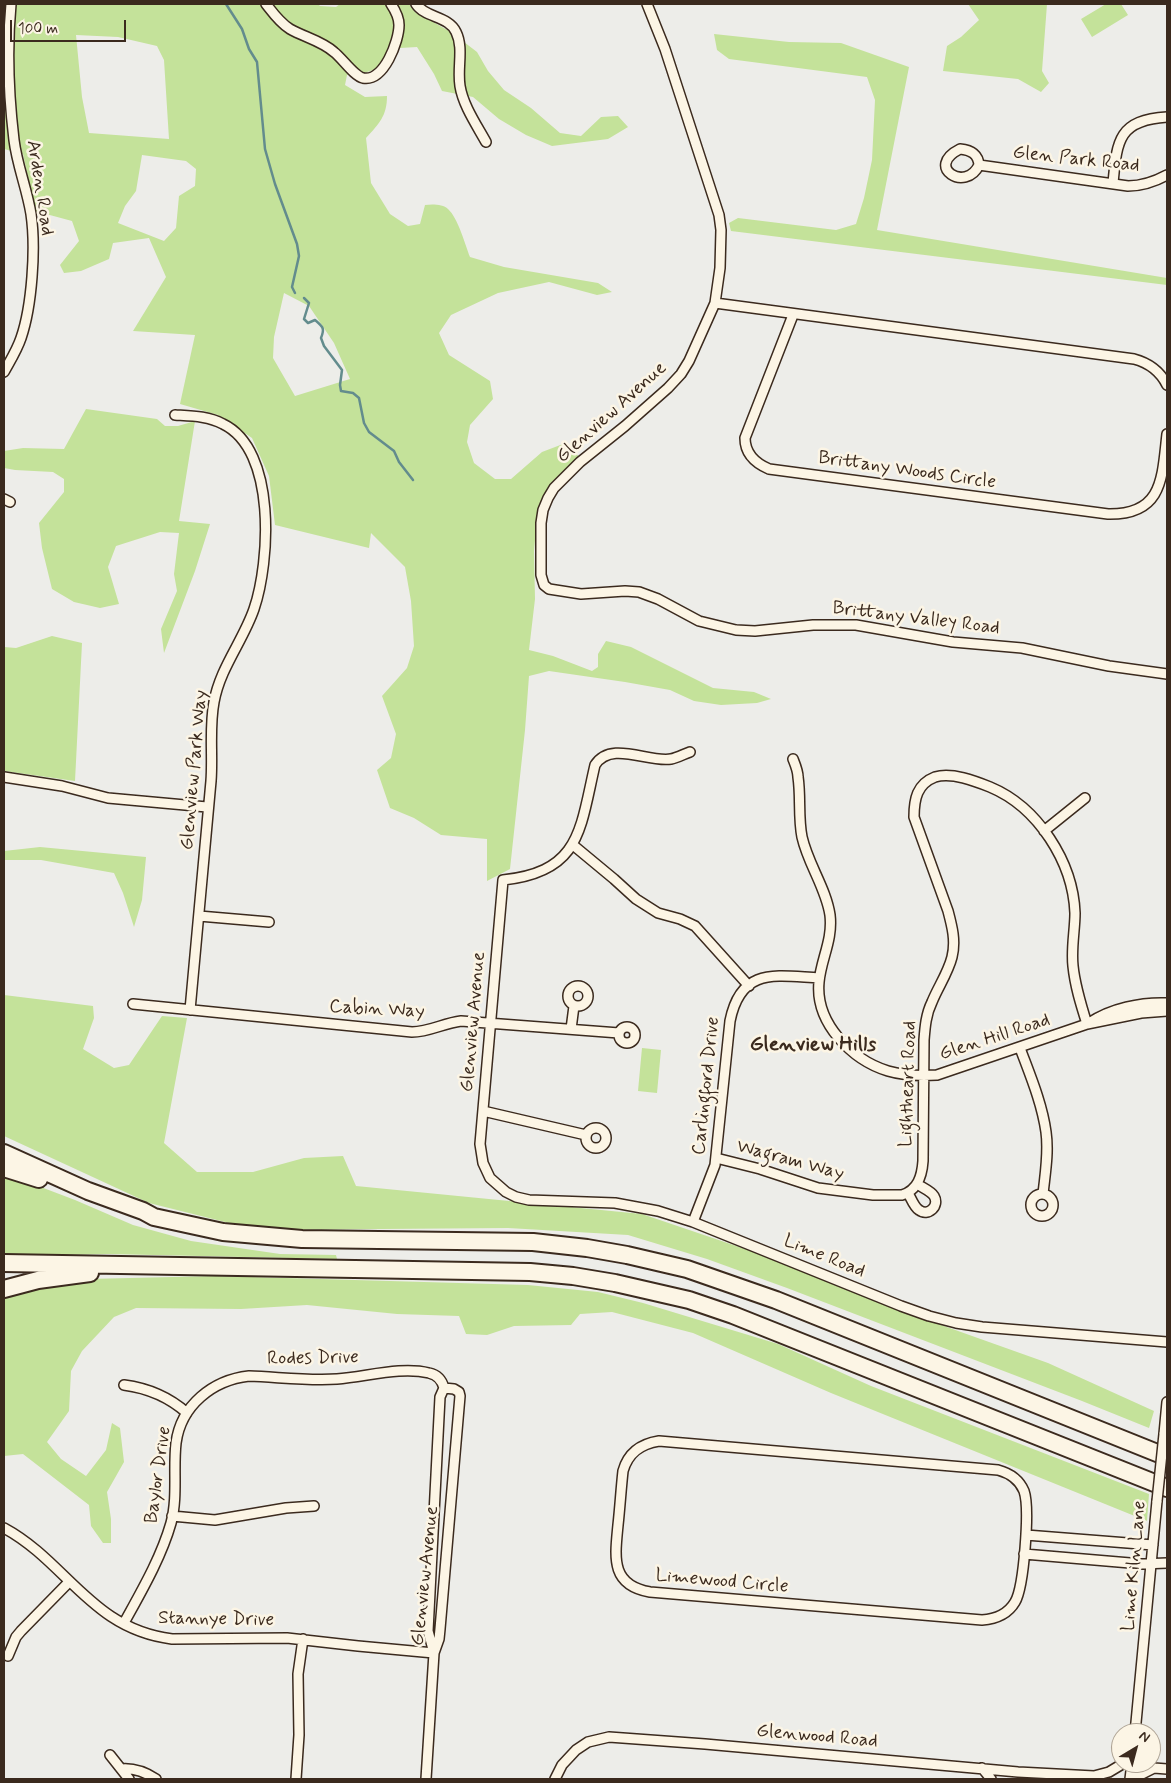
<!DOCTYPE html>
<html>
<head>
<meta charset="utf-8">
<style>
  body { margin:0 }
  #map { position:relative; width:1171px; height:1783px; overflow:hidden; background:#edede9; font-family:Mynerve,sans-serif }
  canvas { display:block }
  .frame { position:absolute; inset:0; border:5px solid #3b2a1e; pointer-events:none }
  .north { position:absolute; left:1111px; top:1723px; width:50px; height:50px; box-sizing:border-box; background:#fcf5e5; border:1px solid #afa495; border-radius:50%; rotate:37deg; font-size:14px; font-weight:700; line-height:20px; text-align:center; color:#3b2a1e }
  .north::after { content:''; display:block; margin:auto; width:18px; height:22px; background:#3b2a1e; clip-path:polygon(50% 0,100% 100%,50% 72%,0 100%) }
  .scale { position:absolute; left:10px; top:20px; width:116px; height:22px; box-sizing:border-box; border:2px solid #3b2a1e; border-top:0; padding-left:6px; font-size:15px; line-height:18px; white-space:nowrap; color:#3b2a1e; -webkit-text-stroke:4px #fcf5e5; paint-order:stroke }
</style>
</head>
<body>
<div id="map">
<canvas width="1171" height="1783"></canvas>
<div class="frame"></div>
<div class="north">N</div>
<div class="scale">100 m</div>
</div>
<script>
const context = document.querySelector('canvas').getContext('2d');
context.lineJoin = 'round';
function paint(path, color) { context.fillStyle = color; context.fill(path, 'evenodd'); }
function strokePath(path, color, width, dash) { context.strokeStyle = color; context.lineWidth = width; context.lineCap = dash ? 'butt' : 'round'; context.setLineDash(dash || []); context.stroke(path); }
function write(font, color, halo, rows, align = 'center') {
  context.font = font + ' Mynerve,sans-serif'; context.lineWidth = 5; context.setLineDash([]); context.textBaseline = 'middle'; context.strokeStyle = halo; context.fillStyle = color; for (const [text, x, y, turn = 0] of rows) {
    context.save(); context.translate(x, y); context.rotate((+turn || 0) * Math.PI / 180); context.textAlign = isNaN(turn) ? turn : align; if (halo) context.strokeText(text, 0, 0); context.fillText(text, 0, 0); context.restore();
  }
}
paint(new Path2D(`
  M 4,4 L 318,4 L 320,6 L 336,7 L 340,4 L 409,4 L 415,12 L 451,32 L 477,52 L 488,71 L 504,90 L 531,108 L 560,133 L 581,136 L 601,117 L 618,116 L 628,127 L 608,139 L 552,146 L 526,135 L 499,119 L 473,97 L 442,91 L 434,74 L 417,47 L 400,48 L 379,68 L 364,73 L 347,75 L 345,85 L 365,97 L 387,96 C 387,116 379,124 366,138 L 371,183 L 390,214 L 408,226 L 420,224 L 425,205 C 432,204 443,204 448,209 C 458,218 465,244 470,257 L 504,267 L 598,283 L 612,292 L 597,295 L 549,282 L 498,293 L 451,315 L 439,333 L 449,355 L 490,381 L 493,399 L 470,425 L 467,442 L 474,463 L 495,479 L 511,479 L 542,452 L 563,444 L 580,457 L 551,483 L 538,509 L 534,551 L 535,599 L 529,650 L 553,656 L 592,671 L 598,667 L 598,654 L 606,641 L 631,647 L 713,688 L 754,692 L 771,699 L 757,703 L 721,705 L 694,701 L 670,690 L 625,682 L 549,671 L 529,676 L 525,730 L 510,869 L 487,881 L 487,839 L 441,835 L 414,818 L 390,808 L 377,770 L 391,758 L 396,734 L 382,696 L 407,668 L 414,646 L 411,601 L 405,567 L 371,533 L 369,548 L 275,525 L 269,476 L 252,438 L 218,415 L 180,404 L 195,335 L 133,331 L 166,277 L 149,238 L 113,243 L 109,259 L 81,271 L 64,273 L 60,265 L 79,241 L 72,221 L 35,211 L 23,154 L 4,149 ZM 76,35 L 118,37 L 157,46 L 164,60 L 169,139 L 89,133 L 82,97 ZM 142,155 L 186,161 L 196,169 L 195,186 L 179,196 L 176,228 L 164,241 L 118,223 L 125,206 L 136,191 ZM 284,293 L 309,306 L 334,343 L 350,379 L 295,396 L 273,358 L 274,337 Z
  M 968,4 L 1047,4 L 1042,71 L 1049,83 L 1041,92 L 1018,79 L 943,71 L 947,46 L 961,37 L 979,20 Z
  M 1106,4 L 1121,4 L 1128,15 L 1092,37 L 1081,19 Z
  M 714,34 L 789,42 L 841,43 L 909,67 L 877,230 L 1167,278 L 1167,285 L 731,231 L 729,223 L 738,218 L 836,230 L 856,224 L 864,198 L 872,160 L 875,100 L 867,77 L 729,59 L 717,50 Z
  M 86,409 L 157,419 L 165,426 L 178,426 L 195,421 L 179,521 L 210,524 L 195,571 L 164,653 L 161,629 L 177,591 L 174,574 L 179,533 L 160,532 L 116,546 L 108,567 L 119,604 L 100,608 L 74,602 L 52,589 L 42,548 L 39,523 L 64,492 L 64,479 L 53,472 L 15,470 L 4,468 L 4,451 L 23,448 L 64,449 Z
  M 52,636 L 82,643 L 75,781 L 4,771 L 4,647 L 16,648 Z
  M 40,847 L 146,857 L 142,900 L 134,927 L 123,893 L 114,873 L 41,860 L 4,860 L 4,851 Z
  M 4,995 L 93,1006 L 94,1018 L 83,1049 L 114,1068 L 129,1065 L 162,1016 L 187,1018 L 164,1143 L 197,1172 L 253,1172 L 304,1158 L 343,1156 L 356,1186 L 642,1214 L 754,1252 L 930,1321 L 1048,1363 L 1154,1411 L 1149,1428 L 1082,1401 L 787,1288 L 707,1259 L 628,1235 L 508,1228 L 257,1230 L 149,1203 L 4,1136 Z
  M 642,1048 L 661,1050 L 657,1093 L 638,1091 Z
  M 4,1173 L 75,1200 L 133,1225 L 191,1241 L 280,1254 L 336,1255 L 337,1259 L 108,1254 L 4,1256 Z
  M 216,1276 L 528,1285 L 598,1292 L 643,1303 L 778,1344 L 871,1386 L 1149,1494 L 1147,1521 L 831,1393 L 693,1333 L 612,1312 L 580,1314 L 571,1325 L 514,1326 L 487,1335 L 466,1334 L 459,1316 L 397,1314 L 307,1305 L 241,1309 L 136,1308 L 114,1317 L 82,1351 L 71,1371 L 69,1411 L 47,1442 L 61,1459 L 86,1476 L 106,1450 L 112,1423 L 120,1428 L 124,1462 L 107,1492 L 111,1519 L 111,1543 L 103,1543 L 91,1526 L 89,1505 L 23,1454 L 4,1456 L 4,1295 L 87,1279 Z`), '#c4e29a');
strokePath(new Path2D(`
  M 226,4 L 242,29 L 249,49 L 257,62 L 265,149 L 275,184 L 297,244 L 299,256 L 292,287 L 295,293
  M 304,298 L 309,303 L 304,319 L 308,323 L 315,320 C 323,327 325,328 321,338 L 324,346 L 342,370 L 340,385 L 341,391 L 353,393 L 359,398 L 364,423 L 369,432 L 394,451 L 399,462 L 413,480`), '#638c8d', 2.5);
const minor = new Path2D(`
  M 266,4 C 273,13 280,23 290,29 C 304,37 322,41 334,52 C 342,58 354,76 363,78 C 384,82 399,41 399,25 C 399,17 395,10 391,4
  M 416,4 C 425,18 449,16 456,32 C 464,48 457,68 460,86 C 463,105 476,124 486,142
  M 647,4 L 665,49 L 719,215 L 721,230 L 720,268 L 715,303 L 689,361 L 681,374 L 668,388 L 625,426 L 580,462 L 554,488 L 548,498 L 543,510 L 541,523 L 541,575 L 544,585 L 549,589 L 581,594 L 625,591 L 639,592 L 658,599 L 699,621 L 736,630 L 755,631 L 813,625 L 856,625 L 953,642 L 1022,648 L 1109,666 L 1167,674
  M 960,149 C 971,150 978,154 979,165 C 966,193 924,167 960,149 Z
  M 979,165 L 1128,186 C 1143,186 1154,182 1167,175
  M 1113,183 C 1117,141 1118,120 1167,117
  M 715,303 L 1134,359 C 1149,363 1160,371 1167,385
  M 793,315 L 745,438 C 745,454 755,463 769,469 L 1108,514 C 1163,515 1162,478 1167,434
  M 4,372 C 10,361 17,350 21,338 C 32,306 36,248 31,214 C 27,189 17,165 14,140 C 9,98 7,46 11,4
  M 175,415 C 192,416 208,416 223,424 C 277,450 270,562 254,609 C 243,641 220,668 214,702 C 209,728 213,755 211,781 C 204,857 197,934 190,1010
  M 4,499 L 10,502
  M 690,752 C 684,754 677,758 671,759 C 648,763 611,740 595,765 C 580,829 581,872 503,880 L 480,1144 L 483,1163 L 490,1178 L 506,1192 L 516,1197 L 529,1200 L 615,1203 L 658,1211 L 693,1222 L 901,1306 L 929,1316 L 956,1323 L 982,1327 L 1167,1342
  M 793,759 C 795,764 798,771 798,777 C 801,797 798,817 802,837 C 808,864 826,888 830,915 C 833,940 821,959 819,982 C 815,1023 852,1060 888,1071 C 905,1076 921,1076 937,1075 L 1087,1024 L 1141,1013 L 1167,1011
  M 4,777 L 62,786 L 108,798 L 207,807
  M 1044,831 L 1085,798
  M 573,845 L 614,879 L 636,899 L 658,913 L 680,919 L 695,926 L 749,986
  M 199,916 L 269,922
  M568 996a10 10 0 1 1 20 0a10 10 0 1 1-20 0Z
  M 133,1004 L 412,1032 C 429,1032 444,1023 461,1021 L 619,1033
  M 1089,1023 C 1111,1008 1141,1002 1167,1003
  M619 1035a8 8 0 1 1 16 0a8 8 0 1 1-16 0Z
  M 571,1029 L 574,1006
  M 1020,1048 C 1030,1075 1042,1103 1046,1132 C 1049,1153 1045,1174 1043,1194
  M 483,1111 L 586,1135
  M586 1138a10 10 0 1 1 20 0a10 10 0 1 1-20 0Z
  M 716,1158 L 760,1169 L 818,1188 L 873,1195 L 902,1195 C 918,1190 922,1176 923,1161 L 924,1040 C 925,1027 926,1014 932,1002 C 938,987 948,973 952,957 C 956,941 952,926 948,911 L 914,817 C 914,799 917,784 935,777 C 952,772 975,781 990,787 C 1038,807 1073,862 1075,913 C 1075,930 1071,948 1073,966 C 1075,986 1081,1005 1087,1024
  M 908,1193 C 911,1198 914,1207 919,1210 C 928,1217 940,1206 934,1196 C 931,1191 923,1188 917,1184
  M1031 1205a11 11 0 1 1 22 0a11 11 0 1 1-22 0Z
  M 693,1222 L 715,1165 L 730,1021 C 741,966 777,976 819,978
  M 124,1385 C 147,1388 169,1397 187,1413
  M 1164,1434 L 1167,1402
  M 659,1441 L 998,1470 C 1009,1473 1019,1479 1024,1491 C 1030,1508 1024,1587 1015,1602 C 1008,1614 996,1619 982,1620 L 650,1592 C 610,1585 615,1557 618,1525 C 620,1507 621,1489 623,1471 C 628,1453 640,1444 659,1441 Z
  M 172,1516 L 215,1520 L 286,1508 L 314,1506
  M 4,1528 C 67,1562 91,1629 172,1639 L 287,1638 L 358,1646 L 434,1653
  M 1026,1535 L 1153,1545
  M 1024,1554 L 1142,1564 L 1167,1563
  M 124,1623 C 141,1592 161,1558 171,1523 C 178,1497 173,1469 176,1443 C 181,1405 213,1380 249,1376 C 278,1377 308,1381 337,1379 C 366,1377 401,1366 429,1373 C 438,1375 442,1380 444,1388
  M 434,1653 L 428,1631 L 440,1397 L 444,1388
  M 8,1656 L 16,1637 L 21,1631 L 69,1582
  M 1135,1733 L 1157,1501
  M 110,1755 L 129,1779
  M 1146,1763 L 1154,1768 L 1167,1769
  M 982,1768 L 991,1779
  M 122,1769 C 135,1768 145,1772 156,1779
  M 296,1779 L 299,1735 L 298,1674 L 303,1639
  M 426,1779 L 434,1653 L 439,1639 L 440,1629 L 460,1396 L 459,1392 L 454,1389 L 444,1388
  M 555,1779 L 562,1765 L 576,1750 L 588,1742 L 609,1737 L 705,1744 L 1018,1772 L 1094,1776 L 1109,1772 L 1124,1763
  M 1130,1779 L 1132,1763
  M 1132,1779 L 1154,1768`);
const motorway = new Path2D(`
  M 4,1153 L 88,1191 L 143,1211 L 154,1217 L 223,1232 L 302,1239 L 533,1242 L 587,1248 L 627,1255 L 687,1269 L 776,1300 L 1167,1457
  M 4,1168 L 39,1179
  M 4,1263 L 530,1272 L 573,1276 L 615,1283 L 689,1300 L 733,1315 L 1167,1488
  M 4,1289 L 38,1280 L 90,1273`);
strokePath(minor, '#3b2a1e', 12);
strokePath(motorway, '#3b2a1e', 20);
strokePath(minor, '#fcf5e5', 9);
strokePath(motorway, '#fcf5e5', 16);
const minorBridge = new Path2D(`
  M 1157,1501 L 1164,1434`);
strokePath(minorBridge, '#3b2a1e', 12, []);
strokePath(minorBridge, '#fcf5e5', 9);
write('19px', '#3b2a1e', '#fcf5e5', [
  ["Glen Park Road",1076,160,6],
  ["Arden Road",39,188,81],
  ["Glenview Avenue",612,413,-42],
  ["Brittany Woods Circle",907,471,8],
  ["Brittany Valley Road",916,619,7],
  ["Glenview Park Way",195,770,-85],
  ["Cabin Way",377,1010,3],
  ["Glenview Avenue",474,1022,-85],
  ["Glen Hill Road",995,1038,-18],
  ["Lightheart Road",909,1084,-88],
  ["Carlingford Drive",707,1086,-84],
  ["Wagram Way",790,1161,15],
  ["Lime Road",824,1257,22],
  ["Rodes Drive",313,1359,-1],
  ["Baylor Drive",159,1475,-82],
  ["Lime Kiln Lane",1135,1566,-85],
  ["Glenview Avenue",426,1576,-84],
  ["Limewood Circle",722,1582,5],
  ["Stannye Drive",216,1620,1],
  ["Glenwood Road",817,1737,5]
]);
write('bold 21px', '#3b2a1e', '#fcf5e5', [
  ["Glenview Hills",813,1046]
]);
</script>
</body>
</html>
